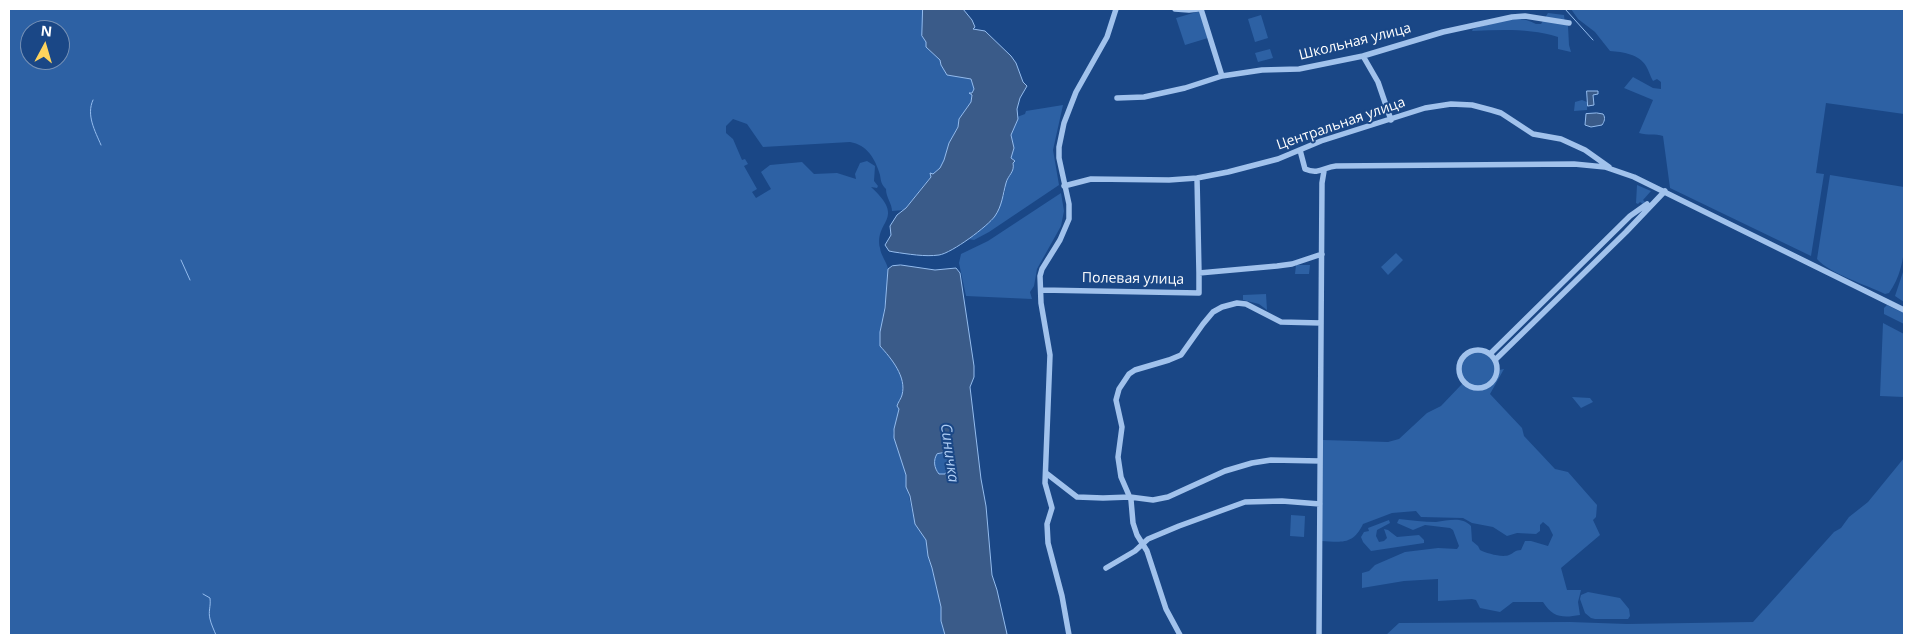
<!DOCTYPE html>
<html>
<head>
<meta charset="utf-8">
<style>
  body { margin:0 }
  #map { position:relative; width:1913px; height:644px; overflow:hidden; background:#1a4786; font-family:"Open Sans",sans-serif }
  canvas { display:block }
  .frame { position:absolute; inset:0; border:10px solid #fff; pointer-events:none }
  .north { position:absolute; left:20px; top:20px; width:50px; height:50px; box-sizing:border-box; background:#1a4786; border:1px solid #7691b6; border-radius:50%; rotate:6deg; font-size:14px; font-weight:700; line-height:20px; text-align:center; color:#fff }
  .north::after { content:''; display:block; margin:auto; width:18px; height:22px; background:#fed35d; clip-path:polygon(50% 0,100% 100%,50% 72%,0 100%) }
</style>
</head>
<body>
<div id="map">
<canvas width="1913" height="644"></canvas>
<div class="frame"></div>
<div class="north">N</div>
</div>
<script>
const context = document.querySelector('canvas').getContext('2d');
context.lineJoin = 'round';
function paint(path, color) { context.fillStyle = color; context.fill(path, 'evenodd'); }
function strokePath(path, color, width, dash) { context.strokeStyle = color; context.lineWidth = width; context.lineCap = dash ? 'butt' : 'round'; context.setLineDash(dash || []); context.stroke(path); }
function write(font, color, halo, rows, align = 'center') {
  context.font = font + ' "Open Sans",sans-serif'; context.lineWidth = 4; context.setLineDash([]); context.textBaseline = 'middle'; context.strokeStyle = halo; context.fillStyle = color; for (const [text, x, y, turn = 0] of rows) {
    context.save(); context.translate(x, y); context.rotate((+turn || 0) * Math.PI / 180); context.textAlign = isNaN(turn) ? turn : align; if (halo) context.strokeText(text, 0, 0); context.fillText(text, 0, 0); context.restore();
  }
}
paint(new Path2D(`
  M 9,9 L 924,9 L 922,36 L 926,42 L 926,47 L 940,60 L 941,65 L 947,75 L 971,79 L 974,89 L 970,94 L 972,95 L 971,102 L 959,119 L 958,126 L 949,143 L 944,160 L 940,168 L 932,175 L 904,210 L 892,211 C 892,203 886,198 886,189 C 881,184 881,181 880,175 C 875,158 867,145 850,142 L 763,147 L 747,124 L 733,119 L 726,126 L 726,133 L 733,139 L 742,160 L 745,159 L 748,164 L 744,166 L 757,189 L 752,192 L 756,198 L 771,189 L 761,172 L 770,165 L 802,162 L 814,174 L 837,173 L 856,179 L 855,174 L 860,163 L 867,161 L 875,166 L 874,181 L 878,186 L 877,188 L 871,187 C 907,220 874,220 880,248 C 881,256 887,262 888,269 C 889,274 887,280 887,285 C 886,305 880,325 880,346 C 891,358 907,376 902,395 C 901,399 898,402 897,406 L 899,409 L 893,433 L 906,475 L 906,483 L 915,524 L 926,540 L 928,556 L 932,568 L 941,607 L 941,622 L 945,635 L 9,635 ZM 30,30 L 60,30 L 60,60 L 30,60 Z
  M 1571,9 L 1904,9 L 1904,114 L 1826,103 L 1816,173 L 1824,174 L 1811,256 L 1670,188 L 1663,136 C 1655,133 1648,136 1639,133 L 1653,100 L 1624,88 L 1633,77 L 1653,88 L 1661,89 L 1661,82 L 1657,79 L 1653,81 C 1650,76 1649,71 1646,66 C 1639,54 1623,52 1610,51 L 1595,32 L 1578,19 Z
  M 1200,11 L 1208,38 L 1185,45 L 1176,18 Z
  M 1548,13 L 1564,15 L 1565,24 L 1568,26 L 1569,45 L 1571,52 L 1558,49 L 1558,37 C 1529,28 1501,30 1472,31 L 1473,29 C 1495,23 1516,13 1536,24 L 1541,24 Z
  M 1261,15 L 1268,38 L 1255,42 L 1248,19 Z
  M 1270,49 L 1273,58 L 1258,62 L 1255,53 Z
  M 1582,100 L 1587,102 L 1587,110 L 1574,111 L 1575,102 Z
  M 1063,105 L 1053,150 L 1059,185 L 989,232 L 974,240 L 968,239 L 985,225 L 998,210 L 1005,192 L 1006,183 L 1014,166 L 1013,162 L 1015,161 L 1011,158 L 1014,148 L 1011,135 L 1018,119 L 1017,117 L 1025,114 L 1026,111 Z
  M 1830,175 L 1904,187 C 1904,221 1911,263 1889,293 L 1885,294 C 1867,285 1830,274 1817,259 Z
  M 1637,185 L 1651,191 L 1643,200 L 1645,202 L 1643,204 L 1640,202 L 1638,204 L 1636,203 Z
  M 1061,193 L 1064,211 L 1061,226 L 1037,269 L 1034,286 L 1030,292 L 1032,299 L 966,296 L 959,263 L 961,254 L 988,241 Z
  M 1396,253 L 1403,260 L 1388,275 L 1381,267 Z
  M 1296,265 L 1310,265 L 1309,274 L 1295,274 Z
  M 1904,269 L 1904,302 L 1895,296 Z
  M 1266,294 L 1267,310 L 1259,304 L 1243,300 L 1243,295 Z
  M 1887,305 L 1904,313 L 1904,324 L 1884,314 L 1884,308 Z
  M 1883,323 L 1904,334 L 1904,397 L 1880,396 Z
  M1461 369a17 17 0 1 1 34 0a17 17 0 1 1-34 0Z
  M 1504,369 L 1490,394 L 1522,428 L 1524,436 L 1555,469 L 1568,472 L 1597,505 L 1596,517 L 1593,520 L 1600,535 L 1561,568 L 1567,590 L 1581,590 L 1578,602 L 1580,615 C 1563,618 1553,618 1543,602 L 1513,602 L 1500,612 L 1480,608 L 1476,600 L 1472,599 L 1438,601 L 1438,579 L 1404,581 L 1362,588 L 1362,573 L 1369,571 L 1375,565 L 1405,552 L 1438,548 L 1457,549 L 1459,546 L 1453,530 L 1450,528 L 1425,525 L 1413,530 L 1397,523 L 1399,519 C 1411,520 1424,522 1436,522 C 1448,521 1461,516 1471,526 L 1472,541 L 1478,546 L 1480,550 C 1486,553 1502,558 1509,555 C 1514,553 1515,550 1521,550 L 1525,541 L 1531,541 L 1548,546 L 1553,535 L 1549,527 L 1543,522 L 1540,525 L 1540,531 L 1536,534 L 1517,533 L 1507,536 L 1493,527 L 1472,523 L 1463,518 L 1421,517 L 1416,511 L 1392,513 L 1363,524 C 1353,545 1342,542 1321,541 L 1323,440 L 1388,442 L 1399,439 L 1427,413 L 1441,406 L 1462,384 C 1477,396 1497,389 1499,370 Z
  M 1572,397 L 1590,398 L 1593,402 L 1581,408 Z
  M 943,453 C 950,460 951,466 945,474 L 939,474 C 934,468 933,460 937,454 Z
  M 1904,458 L 1904,635 L 1386,635 L 1399,623 L 1570,622 L 1627,624 L 1753,622 L 1834,532 L 1841,528 L 1849,517 L 1868,502 Z
  M 1291,515 L 1305,516 L 1304,537 L 1290,536 Z
  M 1389,520 L 1390,523 L 1377,530 L 1376,536 L 1379,542 L 1384,541 L 1387,538 L 1384,529 L 1388,530 L 1397,537 L 1419,535 L 1424,540 L 1424,543 L 1371,551 L 1363,542 L 1361,537 L 1364,532 L 1369,531 L 1368,528 Z
  M 1588,592 L 1620,598 L 1629,609 L 1630,616 L 1628,619 L 1595,619 L 1591,618 L 1585,613 L 1580,599 L 1581,595 Z`), '#2d61a4');
const water = new Path2D(`
  M 923,9 L 963,9 L 972,20 L 975,27 L 973,29 L 985,31 L 1011,56 L 1016,63 L 1023,82 L 1027,86 L 1020,98 L 1017,109 L 1018,119 L 1011,135 L 1014,148 L 1011,158 L 1015,161 L 1013,163 C 1015,172 1008,175 1006,183 C 1003,194 1002,206 995,216 C 988,226 952,253 939,255 C 925,257 908,254 894,252 L 889,251 L 885,245 L 891,235 L 890,226 L 897,215 L 906,208 L 931,177 L 930,173 L 933,174 L 940,168 L 944,160 L 949,143 L 958,127 L 959,119 L 971,102 L 972,95 L 969,93 L 972,93 L 974,89 L 971,79 L 947,75 L 941,65 L 940,60 L 926,47 L 926,42 L 922,36 Z
  M 1587,91 L 1598,91 L 1598,94 L 1593,95 L 1594,105 L 1588,106 Z
  M 1597,113 L 1603,114 C 1606,118 1604,122 1602,125 L 1591,127 L 1585,125 L 1586,114 Z
  M 901,265 L 935,270 L 956,268 L 960,273 L 974,366 L 974,377 L 970,387 L 981,479 L 986,506 L 992,575 L 997,590 L 1007,634 L 1005,635 L 945,635 L 941,621 L 941,607 L 932,568 L 928,556 L 926,540 L 915,524 L 910,496 L 906,487 L 906,475 L 894,438 L 894,429 L 899,409 L 897,406 C 898,402 901,399 902,395 C 907,377 891,358 880,346 L 880,332 L 885,308 L 888,269 L 892,266 ZM 943,453 C 950,459 951,466 945,474 L 939,474 C 934,468 933,460 937,454 Z`);
paint(water, '#3a5b89');
strokePath(water, '#94bcee', 1);
strokePath(new Path2D(`
  M 1565,9 L 1593,40
  M 93,100 C 86,115 95,131 101,145
  M 181,260 L 190,280
  M 203,594 L 210,598 C 211,607 208,611 210,619 C 211,624 214,630 216,635`), '#94bcee', 1);
strokePath(new Path2D(`
  M 1175,9 L 1189,10 L 1198,9
  M 1201,9 L 1222,76
  M 1363,56 L 1378,82 L 1391,120
  M 1117,98 L 1144,97 L 1185,88 L 1222,76 L 1262,70 L 1299,69 L 1363,56 L 1443,32 L 1512,17 L 1525,16 L 1569,23
  M 1300,150 L 1305,169 C 1319,175 1324,167 1336,166 L 1574,164 L 1605,167 L 1634,177 L 1904,310
  M 1197,178 L 1199,273
  M 1064,186 L 1091,179 L 1169,180 L 1197,178 L 1228,172 L 1278,159 L 1321,141 L 1425,108 L 1451,104 L 1472,105 L 1491,110 L 1501,113 L 1533,134 L 1561,139 L 1585,150 L 1609,167
  M 1041,290 L 1199,293 L 1199,273 L 1277,266 L 1292,264 L 1322,254
  M1459 369a19 19 0 1 1 38 0a19 19 0 1 1-38 0Z
  M 1490,354 L 1630,216 L 1647,204
  M 1495,360 L 1626,232 L 1665,191
  M 1046,473 L 1077,497 L 1103,498 L 1130,497 L 1153,500 L 1168,497 L 1225,471 L 1252,463 L 1271,460 L 1320,461
  M 1106,568 L 1135,551 L 1148,539 L 1179,526 L 1245,502 L 1282,501 L 1320,504
  M 1069,635 L 1062,596 L 1048,543 L 1047,524 L 1052,508 L 1045,483 L 1050,355 L 1041,303 L 1040,276 L 1042,269 L 1060,240 L 1069,219 L 1069,204 L 1059,158 L 1059,147 L 1064,123 L 1076,92 L 1107,37 L 1116,9
  M 1180,635 L 1166,609 L 1147,551 L 1137,535 L 1133,523 L 1131,500 L 1121,477 L 1118,457 L 1122,427 L 1116,400 L 1119,389 L 1129,374 L 1135,370 L 1169,360 L 1181,355 L 1203,324 L 1213,312 L 1222,307 L 1237,303 L 1246,304 L 1281,322 L 1321,323
  M 1319,635 L 1322,183 L 1324,171`), '#a1c2ec', 5.5);
write('14px', '#fff', '#1a4786', [
  ["Школьная улица",1355,42,-14],
  ["Центральная улица",1341,124,-19],
  ["Полевая улица",1133,279,1]
]);
write('italic 15px', '#adccf4', '#1a4786', [
  ["Синичка",949,453,82]
]);
</script>
</body>
</html>
